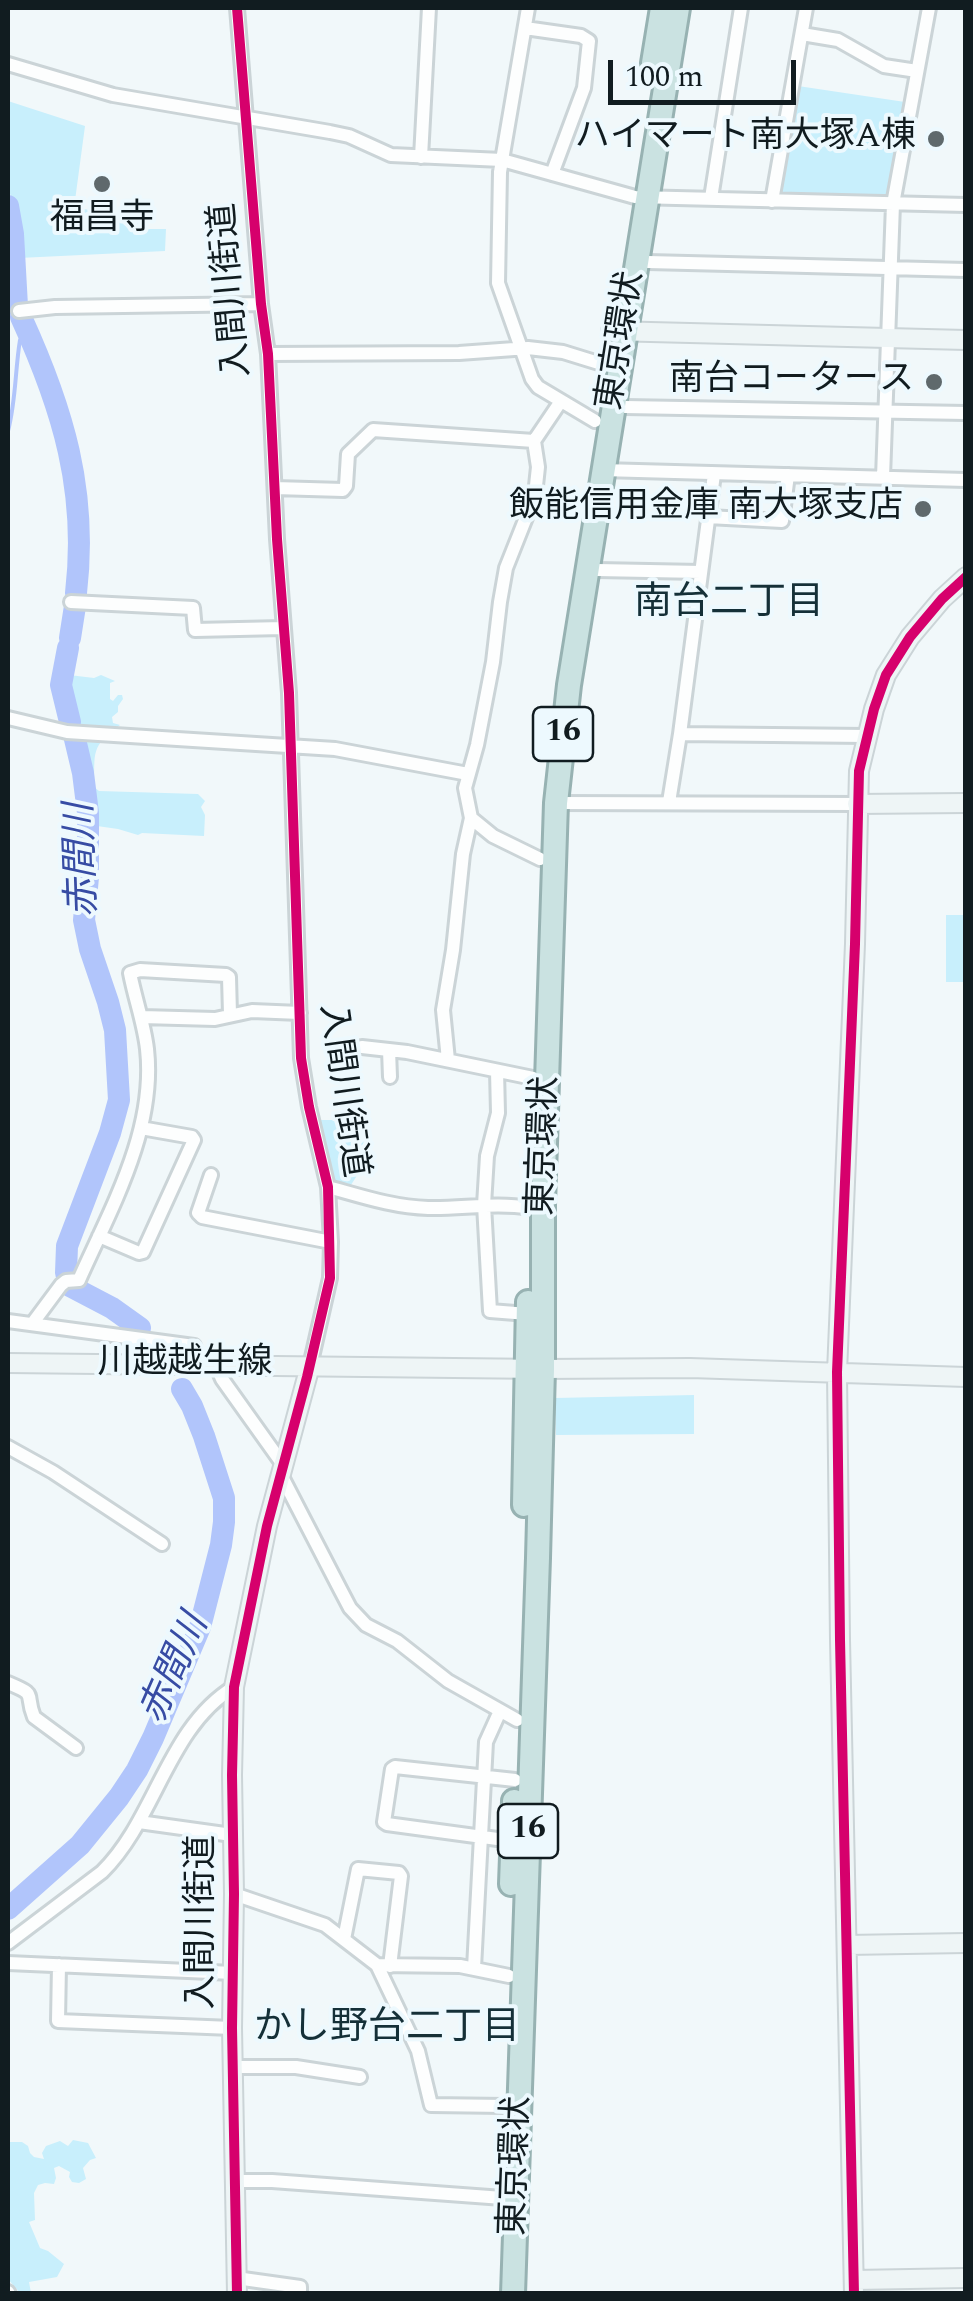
<!DOCTYPE html>
<html>
<head>
<meta charset="utf-8">
<style>
  body { margin:0 }
  #map { position:relative; width:973px; height:2301px; overflow:hidden; background:#f1f8fa; font-family:Spectral,serif }
  canvas { display:block }
  .frame { position:absolute; inset:0; border:10px solid #111c20; pointer-events:none }
  .scale { position:absolute; left:608px; top:60px; width:188px; height:45px; box-sizing:border-box; border:5px solid #111c20; border-top:0; padding-left:12px; font-size:30px; line-height:35px; white-space:nowrap; color:#111c20; -webkit-text-stroke:8px #edf9fe; paint-order:stroke }
</style>
</head>
<body>
<div id="map">
<canvas width="973" height="2301"></canvas>
<div class="frame"></div>
<div class="scale">100 m</div>
</div>
<script>
const context = document.querySelector('canvas').getContext('2d');
context.lineJoin = 'round';
function paint(path, color) { context.fillStyle = color; context.fill(path, 'evenodd'); }
function strokePath(path, color, width, dash) { context.strokeStyle = color; context.lineWidth = width; context.lineCap = dash ? 'butt' : 'round'; context.setLineDash(dash || []); context.stroke(path); }
function write(font, color, halo, rows, align = 'center') {
  context.font = font + ' Spectral,"Noto Sans JP",serif'; context.lineWidth = 8; context.setLineDash([]); context.textBaseline = 'middle'; context.strokeStyle = halo; context.fillStyle = color; for (const [text, x, y, turn = 0] of rows) {
    context.save(); context.translate(x, y); context.rotate((+turn || 0) * Math.PI / 180); context.textAlign = isNaN(turn) ? turn : align; if (halo) context.strokeText(text, 0, 0); context.fillText(text, 0, 0); context.restore();
  }
}
paint(new Path2D(`
  M 798,86 L 905,102 L 890,190 L 884,196 L 784,193 L 780,190 Z
  M 8,101 L 85,126 L 74,208 L 142,216 L 143,229 L 166,229 L 165,251 L 19,258 L 17,217 L 8,187 Z
  M 61,674 L 94,678 L 101,675 L 115,681 L 110,683 L 110,699 L 113,701 L 118,695 L 122,695 L 123,699 L 118,706 L 118,712 L 112,717 L 113,723 L 120,725 C 90,747 95,752 94,787 L 99,791 L 198,794 L 205,801 L 201,807 L 205,815 L 204,836 L 142,833 L 138,835 L 118,829 L 90,825 L 85,820 L 87,795 L 75,755 L 78,748 C 66,728 54,700 57,677 Z
  M 946,915 L 965,915 L 965,982 L 946,982 Z
  M 319,1120 L 360,1120 L 367,1124 L 358,1174 L 349,1188 L 332,1184 Z
  M 694,1395 L 694,1434 L 556,1435 L 555,1398 Z
  M 73,2140 L 88,2143 L 96,2158 L 90,2160 L 83,2168 L 86,2179 L 79,2183 L 72,2182 L 69,2177 L 70,2172 L 59,2166 L 54,2168 L 56,2178 L 54,2184 L 45,2183 L 38,2185 L 34,2193 L 35,2220 L 29,2222 L 40,2248 L 48,2251 L 64,2264 L 57,2277 L 29,2282 L 31,2293 L 20,2293 L 8,2279 L 8,2142 L 22,2142 L 28,2146 L 30,2153 L 34,2157 L 44,2159 L 42,2153 L 46,2146 L 60,2141 L 68,2146 Z`), '#c8effc');
strokePath(new Path2D(`
  M 8,431 C 16,401 15,370 20,340`), '#b1c5fb', 4);
strokePath(new Path2D(`
  M 8,206 L 13,234 L 17,306
  M 21,317 C 63,409 88,491 76,593
  M 70,638 L 75,606
  M 68,648 L 61,685 L 70,722
  M 66,1273 L 67,1246 L 110,1133 L 119,1100 L 115,1030 L 108,1002 L 90,949 L 84,920 L 88,877 L 88,813 L 83,773 L 74,735
  M 70,1286 L 112,1308 L 140,1328
  M 8,1909 L 80,1845 L 119,1797 L 137,1770 L 153,1738 L 200,1627 L 221,1545 L 224,1522 L 224,1498 L 204,1436 L 192,1406 L 182,1389`), '#b1c5fb', 22);
const street = new Path2D(`
  M 237,8 L 261,304 L 268,354 L 277,539 L 289,693 L 301,1058 L 309,1107 L 328,1187 L 331,1242 L 330,1278 L 310,1366
  M 528,8 L 500,172 L 498,283 L 532,379 L 538,387 L 595,421
  M 525,28 L 581,36 L 589,41 L 584,88 L 552,174
  M 802,34 L 838,40 L 884,66 L 917,71
  M 8,64 L 113,95 L 330,132 L 349,136 L 391,155 L 502,160 L 635,197 L 966,205
  M 421,157 L 429,8
  M 711,198 L 741,8
  M 772,201 L 806,8
  M 648,262 L 966,270
  M 19,311 L 55,307 L 261,304
  M 268,354 L 459,353 L 528,348 L 563,352 L 605,365
  M 625,407 L 966,413
  M 602,470 L 966,480
  M 883,477 L 893,204 L 929,8
  M 275,488 L 343,490 L 346,486 L 348,454 L 373,430 L 534,441
  M 708,517 L 782,521 L 788,475
  M 597,570 L 701,572
  M 71,602 L 193,608 L 195,630 L 283,628
  M 8,718 L 67,732 L 335,749 L 468,774
  M 680,734 L 866,736
  M 669,802 L 680,734 L 714,474
  M 556,803 L 857,804
  M 540,859 L 493,836 L 471,818 L 465,788 L 477,745 L 493,662 L 500,602 L 506,568 L 535,495 L 538,467 L 534,441 L 561,401
  M 142,1017 L 215,1019 L 252,1011 L 300,1013
  M 362,1047 L 407,1052 L 533,1078
  M 389,1050 L 390,1077
  M 448,1060 L 443,1010 L 453,950 L 463,854 L 471,818
  M 497,1071 L 498,1113 L 487,1156 L 484,1205 L 490,1311 L 528,1314
  M 211,1175 L 198,1213 L 202,1217 L 331,1242
  M 328,1187 C 361,1196 393,1207 428,1208 C 462,1209 495,1202 530,1208
  M 99,1236 L 139,1253 L 143,1252 L 194,1140 L 192,1137 L 141,1128
  M 8,1321 L 194,1346 L 202,1365
  M 32,1324 L 61,1285 L 66,1281 L 79,1280 C 111,1208 156,1130 147,1049 C 144,1023 135,999 130,973 L 140,970 L 226,975 L 229,977 L 230,1014
  M 216,1365 L 222,1379 L 284,1466
  M 8,1447 L 53,1472 L 162,1544
  M 281,1475 L 339,1587 L 350,1608 L 366,1625 L 397,1641 L 448,1681 L 517,1720
  M 8,1683 C 39,1696 24,1692 34,1717 L 76,1748
  M 139,1822 L 232,1835
  M 512,1841 L 387,1824 L 384,1822 L 392,1769 L 395,1767 L 515,1780
  M 234,1894 L 325,1925 L 377,1965 L 460,1966 L 509,1976
  M 344,1939 L 358,1869 L 399,1873 L 401,1876 L 390,1966
  M 8,1943 L 102,1872 C 156,1819 167,1728 234,1687
  M 8,1963 L 233,1973
  M 59,1965 L 58,2021 L 232,2028
  M 377,1965 L 418,2051 L 431,2105 L 505,2106
  M 474,1968 L 486,1742 L 500,1711
  M 233,2067 L 296,2067 L 360,2077
  M 234,2181 L 272,2181 L 503,2198
  M 236,2278 L 300,2287 L 300,2294
  M 8,2292 L 9,2294`);
const secondary = new Path2D(`
  M 611,331 L 966,340
  M 857,804 L 966,803
  M 8,1363 L 543,1369 L 690,1368 L 966,1377
  M 847,1945 L 966,1943
  M 854,2280 L 966,2278
  M 237,2294 L 232,2028 L 234,1894 L 232,1775 L 234,1687 L 267,1526 L 310,1366
  M 854,2294 L 840,1640 L 837,1372 L 855,944 L 859,771 L 874,709 L 886,675 L 910,637 L 942,599 L 966,577`);
const highway = new Path2D(`
  M 653,63 L 662,8
  M 524,1505 L 528,1302
  M 511,1884 L 514,1801
  M 513,2294 L 538,1558 L 543,1369 L 543,1205 L 556,803 L 569,685 L 678,8`);
strokePath(street, '#cbd4d7', 18);
strokePath(secondary, '#cbd4d7', 22);
strokePath(highway, '#97b2b2', 28);
strokePath(street, '#fdfefe', 12);
strokePath(secondary, '#eef5f6', 18);
strokePath(highway, '#cae2e1', 22);
strokePath(new Path2D(`
  M 237,2294 L 232,2028 L 234,1894 L 232,1775 L 234,1687 L 267,1526 L 307,1377 L 330,1278 L 328,1187 L 309,1107 L 301,1058 L 289,693 L 277,539 L 268,354 L 261,304 L 237,8
  M 854,2294 L 840,1640 L 837,1372 L 855,944 L 859,771 L 874,709 L 886,675 L 910,637 L 942,599 L 966,577`), '#d6006c', 10);
for (const [x, y, r, color] of [
  [936,139,10,"#5f696c"],
  [102,184,10,"#5f696c"],
  [934,382,10,"#5f696c"],
  [923,509,10,"#5f696c"]
]) { const dot = new Path2D(); dot.arc(x, y, r, 0, 2 * Math.PI); context.fillStyle = color; context.fill(dot); strokePath(dot, '#edf9fe', 4); }
for (const [x, y, w] of [
  [563,734,60],
  [528,1831,60]
]) { const box = new Path2D(); box.roundRect(x - w / 2, y - 27, w, 54, 8); context.fillStyle = '#edf9fe'; context.fill(box); strokePath(box, '#111c20', 2.5); }
write('bold 32px', '#111c20', null, [
  ["16",563,734],
  ["16",528,1831]
]);
write('35px', '#111c20', '#edf9fe', [
  ["ハイマート南大塚A棟",916,139],
  ["福昌寺",102,221,"center"],
  ["南台コータース",914,382],
  ["飯能信用金庫 南大塚支店",903,509]
], 'right');
write('35px', '#111c20', '#edf9fe', [
  ["入間川街道",233,290,-95],
  ["東京環状",623,341,-81],
  ["入間川街道",341,1091,82],
  ["東京環状",546,1146,-88],
  ["川越越生線",185,1365],
  ["入間川街道",204,1922,-90],
  ["東京環状",518,2166,-88]
]);
write('38px', '#153038', '#edf9fe', [
  ["南台二丁目",729,606],
  ["かし野台二丁目",387,2031]
]);
write('italic 38px', '#374ca4', '#edf9fe', [
  ["赤間川",85,860,-92],
  ["赤間川",177,1670,-66]
]);
</script>
</body>
</html>
